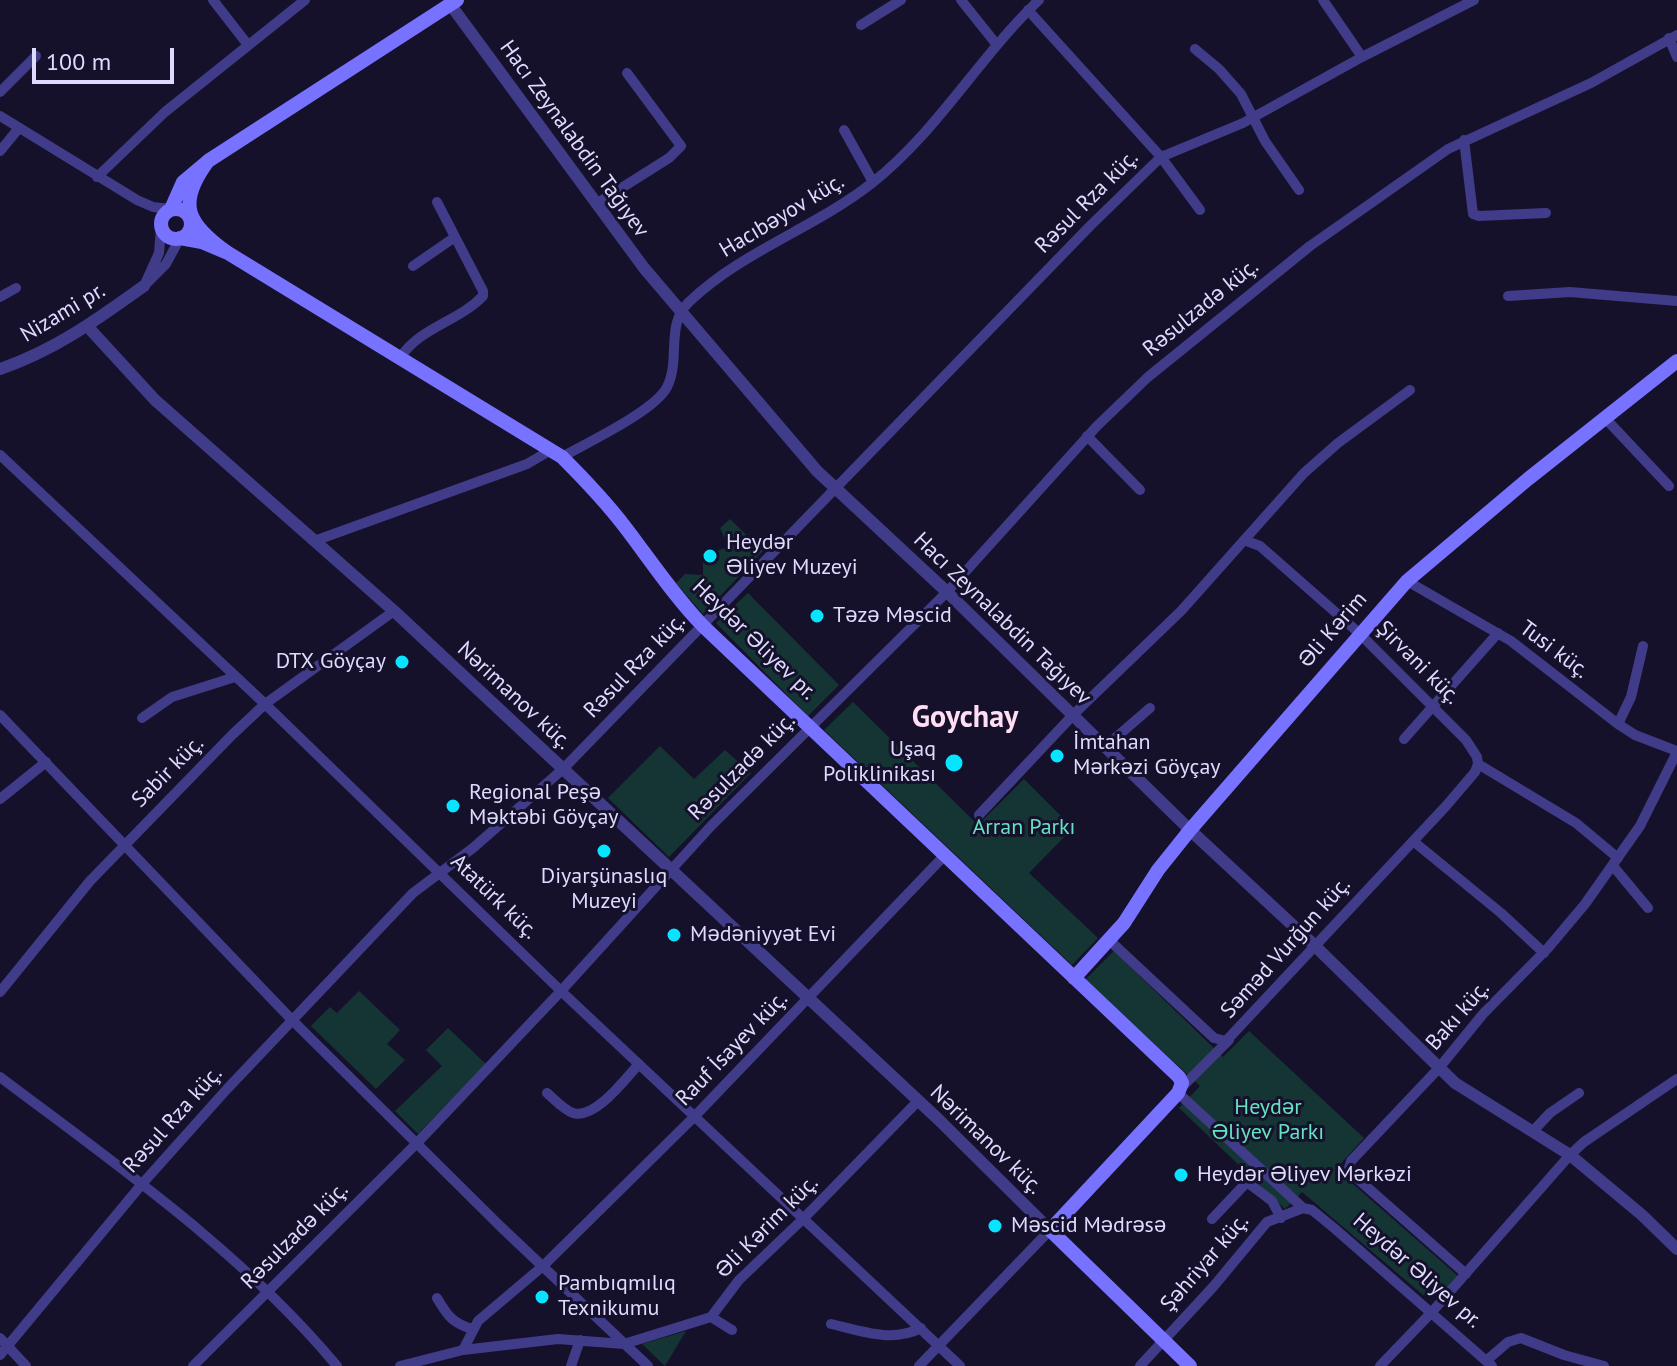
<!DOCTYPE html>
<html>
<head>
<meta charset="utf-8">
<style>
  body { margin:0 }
  #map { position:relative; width:1677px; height:1366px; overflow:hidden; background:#16112b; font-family:"PT Sans",sans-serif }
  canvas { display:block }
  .scale { position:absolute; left:32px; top:48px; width:142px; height:36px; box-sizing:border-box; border:4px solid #dfdbff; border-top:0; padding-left:10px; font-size:24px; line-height:28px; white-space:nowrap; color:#dfdbff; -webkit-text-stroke:6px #16112b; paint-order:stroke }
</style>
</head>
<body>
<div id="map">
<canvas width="1677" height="1366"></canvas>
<div class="scale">100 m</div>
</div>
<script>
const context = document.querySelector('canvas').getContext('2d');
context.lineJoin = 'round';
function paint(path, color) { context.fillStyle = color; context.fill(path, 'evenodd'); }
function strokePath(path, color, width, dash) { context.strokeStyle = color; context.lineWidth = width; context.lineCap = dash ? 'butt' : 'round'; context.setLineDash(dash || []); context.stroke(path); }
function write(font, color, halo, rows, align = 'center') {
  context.font = font + ' "PT Sans",sans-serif'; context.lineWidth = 6; context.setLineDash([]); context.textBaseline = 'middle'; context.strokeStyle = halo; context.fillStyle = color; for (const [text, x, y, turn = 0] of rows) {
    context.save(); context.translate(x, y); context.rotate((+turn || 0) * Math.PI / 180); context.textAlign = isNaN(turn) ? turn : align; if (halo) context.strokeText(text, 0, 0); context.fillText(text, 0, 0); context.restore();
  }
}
paint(new Path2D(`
  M 730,519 L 763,551 L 703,614 L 676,583 L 685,574 L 703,575 L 703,560 L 715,562 L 716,551 L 729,547 L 720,528 Z
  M 748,593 L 839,685 L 808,716 L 716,623 Z
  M 853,702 L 978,825 L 1024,779 L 1073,828 L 1029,873 L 1098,938 L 1072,965 L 824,730 Z
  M 660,746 L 694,779 L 725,750 L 751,773 L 669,857 L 608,798 Z
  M 1114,951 L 1223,1057 L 1249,1031 L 1364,1138 L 1336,1169 L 1458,1276 C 1447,1288 1441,1298 1423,1295 L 1302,1192 L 1285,1209 L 1179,1108 L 1200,1086 L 1085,980 Z
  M 359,991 L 400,1030 L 387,1044 L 405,1060 L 376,1089 L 311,1026 L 330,1007 L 337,1013 Z
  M 448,1028 L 486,1064 L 418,1134 L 395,1111 L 442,1066 L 426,1050 Z
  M 686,1331 L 665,1366 L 642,1344 Z`), '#143534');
strokePath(new Path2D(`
  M 213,0 L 248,45
  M 961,0 L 997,45
  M 1323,0 L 1362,57
  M 1028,10 L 1161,157 L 1200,210
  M 861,25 L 901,0
  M 1669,38 L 1677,57
  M 1195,49 L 1219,69 L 1241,94 L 1265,141 L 1299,190
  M 0,92 L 36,56
  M 0,116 L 137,200 L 153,207 L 171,209
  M 844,130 L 873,182
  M 1464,140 L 1473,214 L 1479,216 L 1546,213
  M 0,151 L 19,128
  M 97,177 L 165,112 L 305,0
  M 596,204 L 669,158 L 681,146 L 627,73
  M 161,228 L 159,253 L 144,286 L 166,264 L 180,238
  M 413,266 L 455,237
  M 1508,296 L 1570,292 L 1677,301
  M 0,297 L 16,288
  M 400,358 C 420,327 458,322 483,296 L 483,291 L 437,202
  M 1605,418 L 1669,486
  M 1087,436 L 1140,490
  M 0,455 L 265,704 L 561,991 L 960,1366
  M 562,457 C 586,443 655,411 667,387 C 681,360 665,324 689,302 C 742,251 815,228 872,183 C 937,132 979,57 1039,0
  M 317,540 L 527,464 L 551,450
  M 1244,540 L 1260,546 L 1359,633 L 1466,740 L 1477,757 L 1478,764
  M 1407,581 L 1511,641 L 1618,724 L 1635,735 L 1677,751
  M 0,715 L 292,1020 L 501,1227 L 648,1366
  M 142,718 L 172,697 L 235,677
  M 1618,724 L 1631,697 L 1643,646
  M 1404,739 L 1498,633
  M 1106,746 L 1150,708
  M 1478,764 L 1576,823 L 1618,858
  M 0,799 L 46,762
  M 979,815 L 1074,714 L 1181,611 L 1304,473 L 1338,443 L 1410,390
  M 1413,841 L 1501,913 L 1544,953
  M 1613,866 L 1648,908
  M 1109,940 L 1214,1038 L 1226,1041 L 1446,806 L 1475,772 L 1478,764
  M 0,992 L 90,881 L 232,735 L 265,704 L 394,611
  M 0,1077 C 118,1166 242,1252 337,1366
  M 1181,1088 L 1229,1040
  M 547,1093 C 555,1100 564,1110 573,1113 C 595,1120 625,1079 639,1064
  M 1178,1093 L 1303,1208
  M 1534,1130 L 1550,1113 L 1579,1093
  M 1212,1219 L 1247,1182 L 1272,1201 L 1281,1218
  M 1466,1274 L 1351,1173 L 1349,1168 L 1351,1161 L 1439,1068 L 1483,1014 L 1548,948 L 1585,904 L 1640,826 L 1677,752
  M 437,1298 C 447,1315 452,1323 472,1329
  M 711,1317 L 732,1330
  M 831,1324 C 861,1331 892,1343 921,1328
  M 0,1338 L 26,1366
  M 463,1350 L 478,1321 L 543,1266 L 694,1117 L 945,855
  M 0,1355 L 142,1184 L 227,1089 L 413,893 L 473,848 L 563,769 L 1090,226 L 1161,157 L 1243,123 L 1362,57 L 1474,0
  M 1486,1361 L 1508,1342 L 1521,1338 L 1564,1355 L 1604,1366
  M 193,1366 L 417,1143 L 561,991 L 711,826 L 947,592 L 1097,426 L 1148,377 L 1310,246 L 1448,149 L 1591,83 L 1677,35
  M 400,1366 L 463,1350 L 558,1339 L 624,1344 L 711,1317 L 739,1280 L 804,1218 L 918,1101
  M 571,1366 L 580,1340
  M 919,1366 L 1050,1230
  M 1140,1366 L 1213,1287 L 1267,1222 L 1303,1208 L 1312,1210 L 1334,1228 L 1492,1366
  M 1380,1366 L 1431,1313 L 1570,1155 L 1584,1142 L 1677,1079`), '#403c8a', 10);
strokePath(new Path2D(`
  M 450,4 L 644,268 L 817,471 L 947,592 L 1190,830 L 1314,945 L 1455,1083 L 1570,1155 L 1642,1215 L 1677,1249
  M 88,327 L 155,400 L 394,611 L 938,1119 L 1050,1230
  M 0,369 C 54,351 98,319 144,286`), '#403c8a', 12);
strokePath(new Path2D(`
  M 208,161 L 457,0
  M161 224a15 15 0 1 1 30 0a15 15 0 1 1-30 0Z
  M 171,209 L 183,182 L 208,161 C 176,204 187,224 228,253 L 202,242 L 180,238
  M 228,253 L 562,457 C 584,479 606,502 625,527 C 651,561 674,596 703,626 L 1179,1077 L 1182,1083 L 1178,1093 L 1050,1230 L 1190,1366
  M 1074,978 L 1124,923 L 1158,870 L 1190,830 L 1407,581 L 1528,479 L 1677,361`), '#7772ff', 14);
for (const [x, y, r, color] of [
  [710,556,8,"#07e4ff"],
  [817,616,8,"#07e4ff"],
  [402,662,8,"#07e4ff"],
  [1057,756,8,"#07e4ff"],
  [954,763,10,"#07e4ff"],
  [453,806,8,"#07e4ff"],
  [604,851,8,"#07e4ff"],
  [674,935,8,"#07e4ff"],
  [1181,1175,8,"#07e4ff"],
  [995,1226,8,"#07e4ff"],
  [542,1297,8,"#07e4ff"]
]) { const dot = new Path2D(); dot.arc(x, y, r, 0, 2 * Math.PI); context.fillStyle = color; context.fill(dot); strokePath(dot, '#16112b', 3); }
write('22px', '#dfdbff', '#16112b', [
  ["Hacı Zeynalabdin Tağıyev",574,139,54],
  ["Rəsul Rza küç.",1087,202,-45],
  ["Hacıbəyov küç.",782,216,-31],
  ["Rəsulzadə küç.",1201,308,-39],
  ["Nizami pr.",63,313,-31],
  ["Hacı Zeynalabdin Tağıyev",1002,619,44],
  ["Əli Kərim",1333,630,-49],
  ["Heydər Əliyev pr.",754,640,44],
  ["Tusi küç.",1554,650,37],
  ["Şirvani küç.",1418,663,45],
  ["Rəsul Rza küç.",635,666,-46],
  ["Nərimanov küç.",514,696,43],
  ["Rəsulzadə küç.",742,767,-45],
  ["Sabir küç.",168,772,-45],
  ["Atatürk küç.",494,897,44],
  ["Səməd Vurğun küç.",1286,948,-48],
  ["Bakı küç.",1458,1016,-49],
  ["Rauf İsayev küç.",732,1049,-46],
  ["Rəsul Rza küç.",173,1120,-48],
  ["Nərimanov küç.",986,1140,44],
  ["Əli Kərim küç.",767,1227,-45],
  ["Rəsulzadə küç.",295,1236,-45],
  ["Şəhriyar küç.",1205,1263,-49],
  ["Heydər Əliyev pr.",1417,1271,41]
]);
write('22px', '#dfdbff', '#16112b', [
  ["Heydər",726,543],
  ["Əliyev Muzeyi",726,568],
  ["Təzə Məscid",833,616],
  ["DTX Göyçay",386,662,"right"],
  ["İmtahan",1073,743],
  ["Mərkəzi Göyçay",1073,768],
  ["Uşaq",936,750,"right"],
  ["Poliklinikası",936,775,"right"],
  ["Regional Peşə",469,793],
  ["Məktəbi Göyçay",469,818],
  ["Diyarşünaslıq",604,877,"center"],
  ["Muzeyi",604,902,"center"],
  ["Mədəniyyət Evi",690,935],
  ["Heydər Əliyev Mərkəzi",1197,1175],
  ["Məscid Mədrəsə",1011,1226],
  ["Pambıqmılıq",558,1284],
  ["Texnikumu",558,1309]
], 'left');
write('22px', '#65e1c3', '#16112b', [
  ["Arran Parkı",1024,828],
  ["Heydər",1268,1108],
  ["Əliyev Parkı",1268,1133]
]);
write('bold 30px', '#ffddf2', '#16112b', [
  ["Goychay",965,718]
]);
</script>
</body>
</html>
